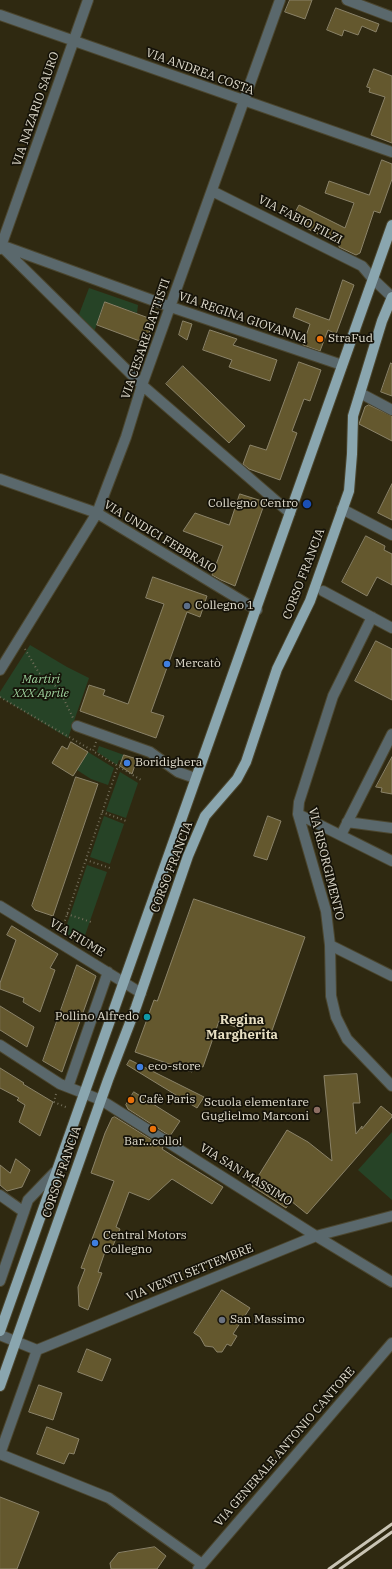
<!DOCTYPE html>
<html>
<head>
<meta charset="utf-8">
<style>
  body { margin:0 }
  canvas { display:block; background:#2f2911 }
</style>
</head>
<body>
<canvas width="392" height="1569"></canvas>
<script>
const context = document.querySelector('canvas').getContext('2d');
context.lineJoin = 'round';
function paint(path, color) { context.fillStyle = color; context.fill(path, 'evenodd'); }
function strokePath(path, color, width, dash) { context.strokeStyle = color; context.lineWidth = width; context.lineCap = dash ? 'butt' : 'round'; context.setLineDash(dash || []); context.stroke(path); }
function write(font, color, halo, rows, align = 'center') {
  context.font = font + ' "IBM Plex Serif",serif'; context.lineWidth = 3.5; context.setLineDash([]); context.textBaseline = 'middle'; context.strokeStyle = halo; context.fillStyle = color; for (const [text, x, y, turn = 0] of rows) {
    context.save(); context.translate(x, y); context.rotate((+turn || 0) * Math.PI / 180); context.textAlign = isNaN(turn) ? turn : align; if (halo) context.strokeText(text, 0, 0); context.fillText(text, 0, 0); context.restore();
  }
}
paint(new Path2D(`
  M 89,288 L 138,305 L 137,313 L 105,302 L 94,332 L 78,317 Z
  M 30,645 L 67,667 L 89,678 L 68,738 L 0,697 L 0,692 Z
  M 99,746 L 124,755 L 122,761 L 119,760 L 117,765 L 97,752 Z
  M 88,752 L 114,768 L 108,785 L 91,779 L 77,770 Z
  M 120,772 L 138,783 L 126,818 L 106,811 Z
  M 104,816 L 124,824 L 110,864 L 90,857 Z
  M 87,865 L 107,872 L 82,944 L 64,933 Z
  M 392,1132 L 392,1200 L 358,1170 Z`), '#264326');
const building = new Path2D(`
  M 290,0 L 312,0 L 305,19 L 285,12 Z
  M 336,8 L 379,24 L 376,32 L 362,26 L 358,35 L 344,30 L 342,36 L 327,30 Z
  M 374,69 L 392,76 L 392,143 L 371,135 L 385,97 L 369,92 L 370,88 L 367,87 Z
  M 382,160 L 392,164 L 392,179 L 380,213 L 374,211 L 360,253 L 356,255 L 339,247 L 339,245 L 291,220 L 299,205 L 345,228 L 354,203 L 325,193 L 329,181 L 369,195 Z
  M 343,280 L 354,285 L 336,334 L 328,330 L 320,351 L 303,345 L 310,324 L 293,317 L 296,308 L 329,320 Z
  M 105,302 L 154,320 L 145,343 L 97,325 Z
  M 183,321 L 192,324 L 187,340 L 179,335 Z
  M 210,330 L 237,339 L 233,345 L 277,360 L 270,381 L 229,367 L 232,360 L 203,350 Z
  M 299,362 L 321,370 L 310,401 L 304,399 L 292,431 L 297,433 L 280,480 L 249,469 L 243,464 L 250,445 L 266,450 Z
  M 391,363 L 392,364 L 392,396 L 381,392 Z
  M 183,366 L 245,426 L 229,443 L 166,384 Z
  M 369,405 L 392,416 L 392,441 L 359,424 L 365,407 Z
  M 392,484 L 392,520 L 378,513 Z
  M 240,494 L 265,502 L 235,586 L 221,580 L 212,575 L 223,546 L 183,531 L 195,513 L 229,525 Z
  M 366,536 L 385,546 L 384,550 L 392,554 L 392,585 L 377,577 L 367,596 L 342,582 Z
  M 153,577 L 207,596 L 200,617 L 187,612 L 151,712 L 164,716 L 156,738 L 80,711 L 89,685 L 105,690 L 103,695 L 128,704 L 164,604 L 146,598 Z
  M 376,641 L 392,649 L 392,700 L 355,681 Z
  M 71,742 L 88,752 L 73,776 L 52,763 L 62,746 L 67,749 Z
  M 124,755 L 137,759 L 132,774 L 120,766 Z
  M 392,757 L 392,794 L 381,792 L 382,788 L 376,787 Z
  M 76,777 L 98,784 L 53,916 L 35,910 L 32,906 Z
  M 268,816 L 281,821 L 267,860 L 254,856 Z
  M 194,899 L 305,937 L 269,1039 L 219,1021 L 203,1067 L 194,1064 L 192,1072 L 135,1052 L 154,1000 L 157,1001 Z
  M 12,926 L 58,954 L 50,968 L 55,970 L 40,1012 L 23,1002 L 24,998 L 0,989 L 0,983 L 16,940 L 7,935 Z
  M 77,965 L 96,976 L 62,1072 L 43,1061 Z
  M 0,1006 L 34,1027 L 27,1047 L 0,1030 Z
  M 130,1060 L 204,1097 L 197,1108 L 127,1065 Z
  M 0,1068 L 24,1083 L 23,1084 L 53,1102 L 40,1136 L 19,1122 L 25,1105 L 17,1100 L 19,1098 L 0,1088 Z
  M 357,1074 L 360,1103 L 353,1103 L 356,1134 L 362,1126 L 362,1129 L 381,1106 L 392,1115 L 392,1117 L 307,1214 L 291,1201 L 286,1208 L 252,1186 L 287,1130 L 308,1142 L 332,1161 L 324,1076 Z
  M 134,1092 L 180,1121 L 170,1136 L 128,1109 L 126,1105 Z
  M 115,1117 L 163,1147 L 162,1149 L 176,1158 L 223,1187 L 212,1204 L 172,1179 L 149,1200 L 129,1192 L 116,1227 L 120,1229 L 112,1248 L 107,1246 L 98,1272 L 102,1273 L 88,1310 L 79,1306 L 78,1287 L 85,1269 L 81,1268 L 114,1181 L 91,1173 L 105,1133 L 112,1118 Z
  M 16,1159 L 30,1170 L 22,1187 L 7,1191 L 0,1185 L 0,1165 L 10,1173 Z
  M 222,1290 L 250,1308 L 233,1334 L 237,1336 L 231,1346 L 227,1344 L 222,1352 L 217,1352 L 213,1347 L 205,1346 L 200,1337 L 194,1333 Z
  M 87,1349 L 111,1359 L 102,1381 L 78,1372 Z
  M 39,1385 L 62,1393 L 53,1420 L 29,1412 Z
  M 47,1427 L 79,1439 L 74,1454 L 69,1453 L 64,1464 L 37,1454 Z
  M 0,1497 L 39,1512 L 17,1569 L 0,1569 Z
  M 155,1547 L 166,1556 L 157,1569 L 111,1569 L 110,1563 L 118,1553 Z`);
paint(building, '#64582e');
strokePath(building, '#8a8268', 1);
const minor = new Path2D(`
  M 347,0 L 392,17
  M 0,15 L 392,152
  M 212,191 L 362,266 L 373,279 L 392,297
  M 1,246 L 142,385 L 290,513
  M 6,247 L 171,307 L 342,365
  M 0,249 L 88,0
  M 360,393 L 392,410
  M 0,479 L 97,513 L 257,610
  M 342,509 L 392,535
  M 323,591 L 392,628
  M 372,617 L 333,696 L 299,802 L 298,814 L 326,911 L 330,945 L 331,996 L 336,1017 L 347,1039 L 392,1086
  M 0,670 L 97,513 L 126,437 L 142,385 L 280,0
  M 77,726 L 150,752 L 178,772 L 195,778
  M 298,814 L 392,861
  M 347,822 L 392,828
  M 341,835 L 392,734
  M 0,906 L 141,993
  M 330,945 L 392,976
  M 0,1045 L 60,1084 L 101,1100 L 316,1236 L 392,1282
  M 68,1087 L 108,972
  M 0,1195 L 24,1212
  M 0,1281 L 28,1200 L 55,1172
  M 0,1335 L 37,1350 L 316,1236 L 392,1216
  M 0,1454 L 109,1498 L 202,1564
  M 0,1454 L 37,1350
  M 198,1569 L 392,1343`);
const major = new Path2D(`
  M 0,1331 L 392,225
  M 0,1386 L 108,1080 L 136,1007 L 188,856 L 205,816 L 237,779 L 246,762 L 277,669 L 310,601 L 349,491 L 352,454 L 353,416 L 382,321 L 392,297`);
strokePath(minor, '#4b462f', 12);
strokePath(major, '#4b462f', 12);
strokePath(new Path2D(`
  M 25,649 L 39,673 L 59,689 L 73,718
  M 0,697 L 93,751
  M 96,742 L 93,751 L 141,780
  M 102,812 L 126,821
  M 86,860 L 110,868
  M 67,914 L 91,922
  M 61,932 L 118,766
  M 56,1094 L 54,1102 L 68,1108`), '#736e5a', 2, [1, 3]);
strokePath(minor, '#5a686c', 10);
strokePath(major, '#8aa6af', 10);
strokePath(new Path2D(`
  M 329,1569 L 392,1524
  M 340,1569 L 392,1532`), '#c9c4b4', 3);
for (const [x, y, r, color] of [
  [320,339,4,"#e8710a"],
  [307,504,5,"#1a4fb4"],
  [187,606,4,"#5c6f8a"],
  [167,664,4,"#3f7fe0"],
  [127,763,4,"#3f7fe0"],
  [147,1017,4,"#0f9aa8"],
  [140,1067,4,"#3f7fe0"],
  [131,1100,4,"#e8710a"],
  [317,1110,4,"#8d6e63"],
  [153,1129,4,"#e8710a"],
  [95,1243,4,"#3f7fe0"],
  [222,1320,4,"#6b7280"]
]) { const dot = new Path2D(); dot.arc(x, y, r, 0, 2 * Math.PI); context.fillStyle = color; context.fill(dot); strokePath(dot, '#151208', 1.5); }
write('12px', '#e0dccd', '#151208', [
  ["VIA ANDREA COSTA",200,72,20],
  ["VIA NAZARIO SAURO",36,109,-71],
  ["VIA FABIO FILZI",300,220,27],
  ["VIA REGINA GIOVANNA",243,318,19],
  ["VIA CESARE BATTISTI",146,339,-71],
  ["VIA UNDICI FEBBRAIO",160,537,31],
  ["CORSO FRANCIA",304,574,-69],
  ["VIA RISORGIMENTO",326,864,76],
  ["CORSO FRANCIA",172,867,-69],
  ["VIA FIUME",77,938,31],
  ["CORSO FRANCIA",62,1172,-71],
  ["VIA SAN MASSIMO",246,1175,32],
  ["VIA VENTI SETTEMBRE",190,1273,-22],
  ["VIA GENERALE ANTONIO CANTORE",285,1447,-49]
]);
write('12px', '#e0dccd', '#151208', [
  ["StraFud",328,339],
  ["Collegno Centro",298,504,"right"],
  ["Collegno 1",195,606],
  ["Mercatò",175,664],
  ["Boridighera",135,763],
  ["Pollino Alfredo",139,1017,"right"],
  ["eco-store",148,1067],
  ["Cafè Paris",139,1100],
  ["Scuola elementare",309,1103,"right"],
  ["Guglielmo Marconi",309,1117,"right"],
  ["Bar...collo!",153,1142,"center"],
  ["Central Motors",103,1236],
  ["Collegno",103,1250],
  ["San Massimo",230,1320]
], 'left');
write('italic 12px', '#9dd29d', '#151208', [
  ["Martiri",41,680],
  ["XXX Aprile",41,694]
]);
write('bold 13px', '#e7dfc2', '#151208', [
  ["Regina",242,1020],
  ["Margherita",242,1035]
]);
</script>
</body>
</html>
